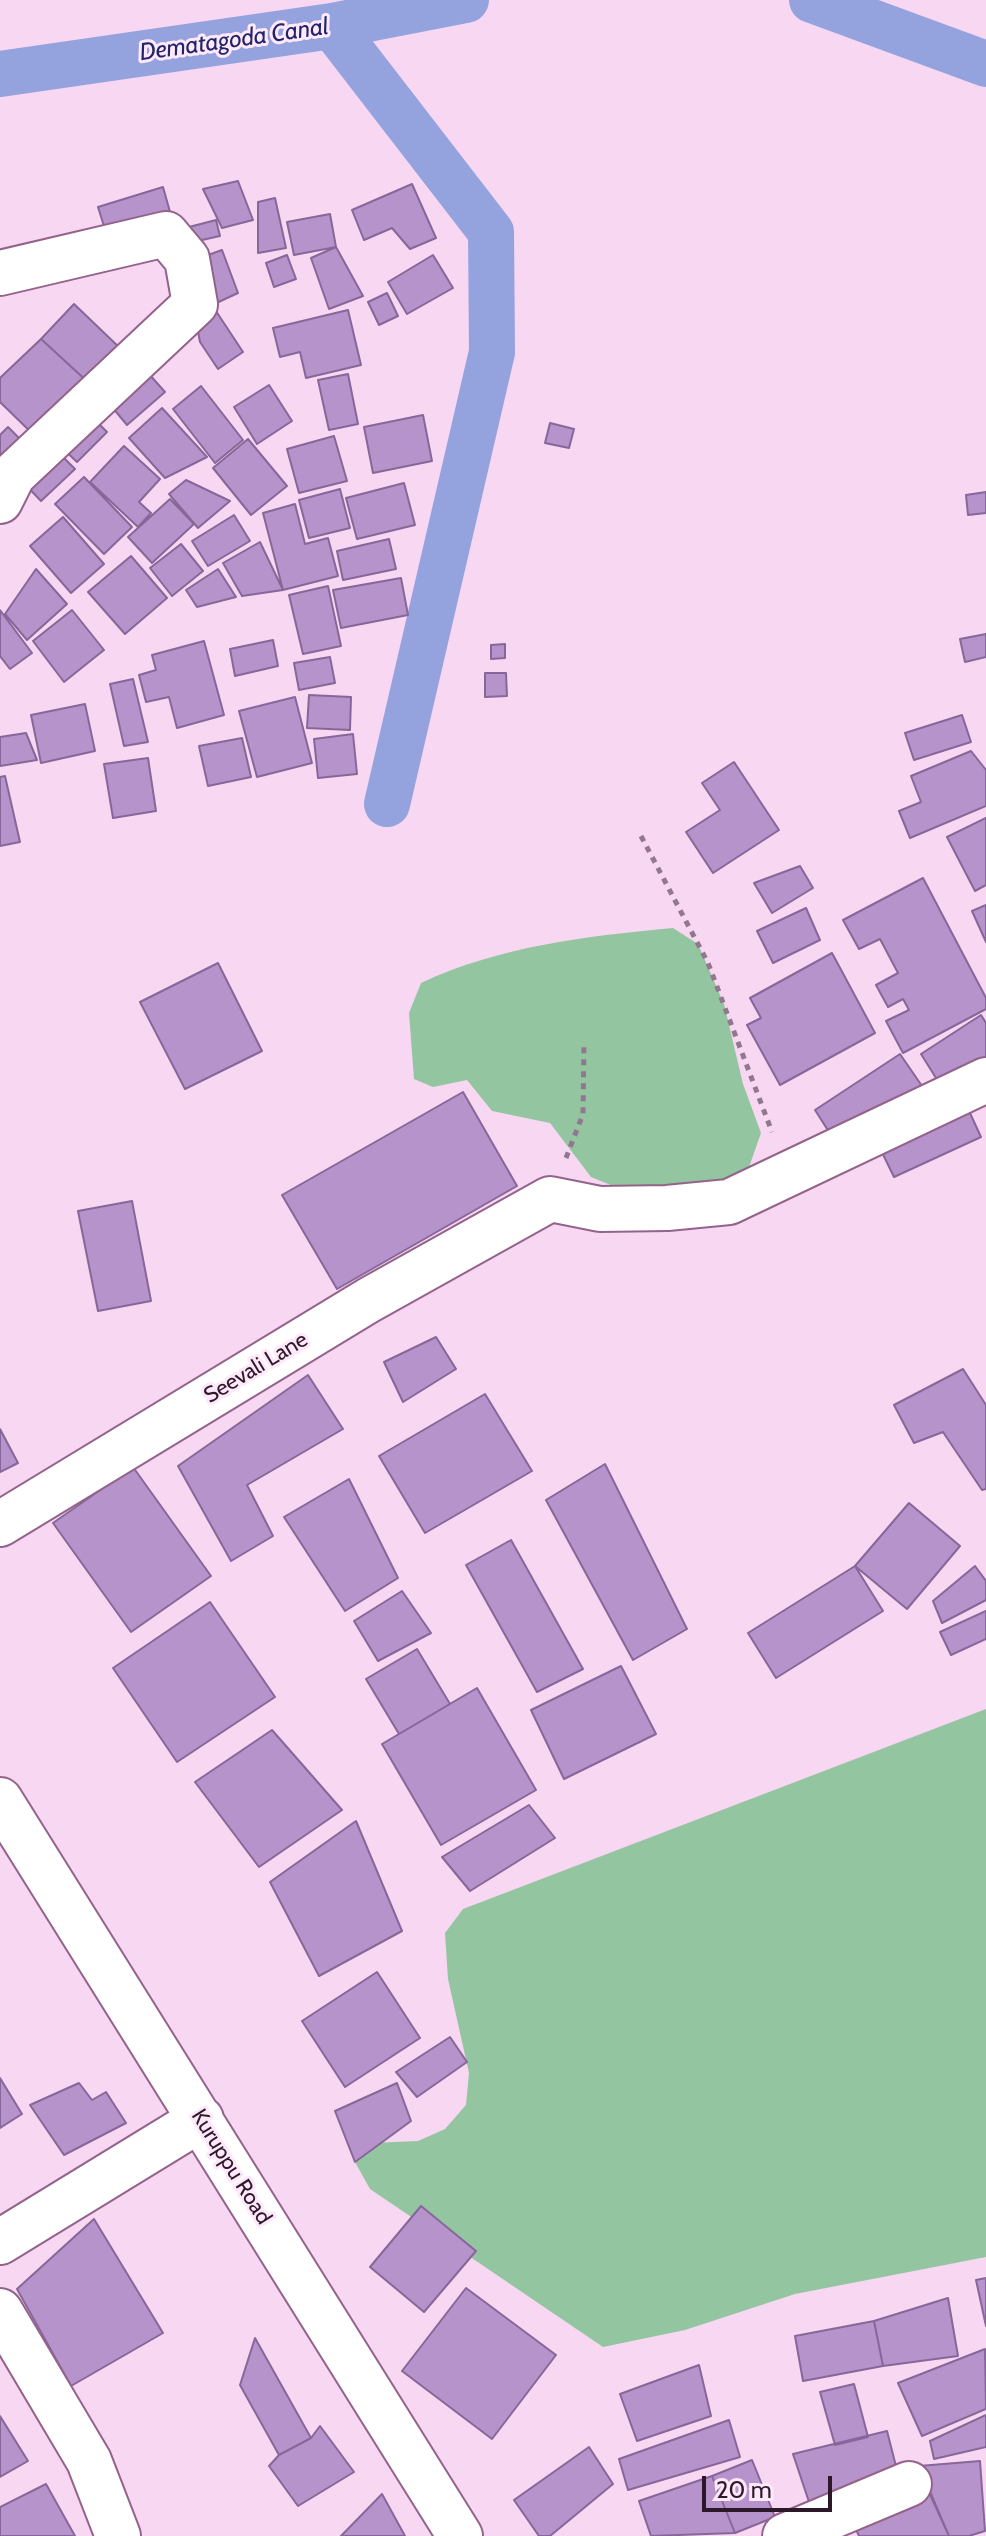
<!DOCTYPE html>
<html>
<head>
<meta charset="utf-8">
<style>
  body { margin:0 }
  #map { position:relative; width:986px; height:2536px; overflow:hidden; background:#f8d7f2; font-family:Cabin,sans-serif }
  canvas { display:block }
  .scale { position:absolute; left:702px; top:2476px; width:130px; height:36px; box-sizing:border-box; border:4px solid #2c1829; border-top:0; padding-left:10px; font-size:24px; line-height:28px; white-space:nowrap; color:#2c1829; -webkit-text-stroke:6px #ffe8fa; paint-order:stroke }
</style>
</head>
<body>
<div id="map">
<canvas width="986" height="2536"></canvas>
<div class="scale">20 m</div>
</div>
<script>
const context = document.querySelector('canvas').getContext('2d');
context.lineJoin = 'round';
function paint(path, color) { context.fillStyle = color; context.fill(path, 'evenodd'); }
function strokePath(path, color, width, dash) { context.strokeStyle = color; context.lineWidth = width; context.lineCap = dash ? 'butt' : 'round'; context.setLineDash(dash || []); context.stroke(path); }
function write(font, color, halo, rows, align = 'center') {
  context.font = font + ' Cabin,sans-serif'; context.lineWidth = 6; context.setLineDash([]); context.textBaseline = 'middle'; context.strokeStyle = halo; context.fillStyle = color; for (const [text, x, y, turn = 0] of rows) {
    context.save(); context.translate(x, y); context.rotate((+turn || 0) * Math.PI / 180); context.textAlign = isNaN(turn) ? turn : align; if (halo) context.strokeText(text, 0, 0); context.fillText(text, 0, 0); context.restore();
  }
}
paint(new Path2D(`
  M 673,928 L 698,944 L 724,1004 L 743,1084 L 761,1133 L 741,1190 L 667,1208 L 591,1177 L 550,1123 L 492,1111 L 467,1080 L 433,1087 L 414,1079 L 409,1013 L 421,983 C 500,946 587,936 673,928 Z
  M 986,1709 L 986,2257 L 795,2294 L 685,2330 L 603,2347 L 370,2189 L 355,2162 L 371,2143 L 418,2141 L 445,2129 L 466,2105 L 469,2073 L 448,1979 L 445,1933 L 463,1909 Z`), '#94c5a1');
strokePath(new Path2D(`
  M 812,0 L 986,64
  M 332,26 L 491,232 L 492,352 L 387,804
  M 0,74 L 332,26 L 466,0`), '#94a3de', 46);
const building = new Path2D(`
  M 238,181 L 253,220 L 222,228 L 203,189 Z
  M 412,184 L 436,238 L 410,249 L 392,228 L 364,240 L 352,210 Z
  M 163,187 L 172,219 L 108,239 L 98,207 Z
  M 275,198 L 286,248 L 258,253 L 258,202 Z
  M 330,214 L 336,247 L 294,255 L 287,222 Z
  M 216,220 L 220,236 L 193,242 L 189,227 Z
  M 336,247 L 363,296 L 329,309 L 311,258 Z
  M 222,250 L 238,293 L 212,305 L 197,259 Z
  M 287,255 L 296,279 L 274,287 L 266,263 Z
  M 433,255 L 453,288 L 407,314 L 388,282 Z
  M 387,293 L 398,316 L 379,325 L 368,302 Z
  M 74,304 L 122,350 L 90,384 L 41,339 Z
  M 212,305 L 243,352 L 218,369 L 200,342 L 195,316 Z
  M 348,310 L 361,365 L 306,378 L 300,352 L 280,357 L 273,328 Z
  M 41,339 L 90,384 L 37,438 L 0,402 L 0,378 Z
  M 140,364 L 165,392 L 127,425 L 102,395 Z
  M 348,374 L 358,424 L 329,430 L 318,380 Z
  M 269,385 L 292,421 L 257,444 L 234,407 Z
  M 201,386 L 243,440 L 215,463 L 173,409 Z
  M 162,408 L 207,457 L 165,478 L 129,438 Z
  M 88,413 L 107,432 L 77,462 L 57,443 Z
  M 423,415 L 432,461 L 373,473 L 364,427 Z
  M 550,423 L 574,429 L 569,448 L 545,443 Z
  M 8,427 L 26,445 L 0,472 L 0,435 Z
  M 334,436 L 347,481 L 299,493 L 287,449 Z
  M 248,439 L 287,486 L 251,515 L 213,468 Z
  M 124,446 L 160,479 L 139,502 L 151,513 L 138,527 L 90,482 Z
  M 53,447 L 75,469 L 41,501 L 20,479 Z
  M 84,477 L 132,527 L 104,554 L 55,504 Z
  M 186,480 L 230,501 L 198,528 L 169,494 Z
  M 404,483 L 415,525 L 357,539 L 346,498 Z
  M 340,489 L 350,528 L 309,538 L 299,500 Z
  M 986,492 L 986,513 L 968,515 L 966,495 Z
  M 170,499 L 194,524 L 152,563 L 128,537 Z
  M 295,504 L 305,544 L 328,538 L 338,576 L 283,590 L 263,513 Z
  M 234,515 L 250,541 L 208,566 L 192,541 Z
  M 63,517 L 104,564 L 71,593 L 30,546 Z
  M 389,539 L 396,569 L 343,580 L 337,551 Z
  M 260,542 L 283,590 L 242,596 L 223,563 Z
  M 181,544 L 203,571 L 172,596 L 150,568 Z
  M 131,556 L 167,598 L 125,634 L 88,592 Z
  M 36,569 L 67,604 L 27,640 L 5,614 Z
  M 218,569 L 236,597 L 197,607 L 186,590 Z
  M 401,578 L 408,615 L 341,628 L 333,590 Z
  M 328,586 L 341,646 L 303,654 L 289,595 Z
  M 0,610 L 32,653 L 10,669 L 0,656 Z
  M 72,610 L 104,650 L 64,682 L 33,641 Z
  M 986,634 L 986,657 L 965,662 L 960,639 Z
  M 273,640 L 278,666 L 235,676 L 230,649 Z
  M 204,641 L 224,715 L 177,728 L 169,697 L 146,702 L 139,675 L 156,670 L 152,655 Z
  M 505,644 L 505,658 L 491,659 L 491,645 Z
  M 330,657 L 335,683 L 299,690 L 294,663 Z
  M 485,673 L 506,673 L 507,696 L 485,697 Z
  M 133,679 L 148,742 L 124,746 L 110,684 Z
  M 309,695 L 351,697 L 350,730 L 307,728 Z
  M 295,697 L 312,763 L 257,777 L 239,711 Z
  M 85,704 L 95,751 L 41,763 L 31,715 Z
  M 962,715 L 971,742 L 914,760 L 905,733 Z
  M 26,733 L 37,760 L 0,766 L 0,737 Z
  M 353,734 L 357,774 L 318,778 L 314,739 Z
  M 242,738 L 251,777 L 208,786 L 199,746 Z
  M 971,751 L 986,770 L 986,806 L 910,838 L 899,811 L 921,802 L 911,776 Z
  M 148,758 L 156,811 L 113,818 L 104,764 Z
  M 734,762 L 779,830 L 713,873 L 686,832 L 720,810 L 702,783 Z
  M 5,776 L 20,842 L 0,846 L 0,777 Z
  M 986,818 L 986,885 L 975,891 L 947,837 Z
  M 800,866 L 813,888 L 772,913 L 754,883 Z
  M 923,878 L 986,998 L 986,1009 L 903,1053 L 886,1021 L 909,1010 L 903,999 L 888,1007 L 876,985 L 898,973 L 880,939 L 859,949 L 843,920 Z
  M 986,905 L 986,942 L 972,911 Z
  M 806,908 L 820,940 L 773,963 L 757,931 Z
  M 832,953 L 875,1033 L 780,1085 L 747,1025 L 761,1018 L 750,998 Z
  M 218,963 L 262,1051 L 185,1089 L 140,1002 Z
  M 981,1015 L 986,1023 L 986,1057 L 941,1086 L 921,1054 Z
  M 900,1054 L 922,1086 L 829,1132 L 815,1110 Z
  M 463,1092 L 517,1186 L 337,1289 L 282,1195 Z
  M 964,1100 L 981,1137 L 894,1177 L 876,1140 Z
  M 132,1201 L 151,1301 L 98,1311 L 78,1211 Z
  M 436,1337 L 456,1369 L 403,1402 L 384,1362 Z
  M 963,1369 L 986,1405 L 986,1489 L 982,1490 L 943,1432 L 914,1443 L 894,1405 Z
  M 308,1375 L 343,1429 L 247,1485 L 273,1536 L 231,1561 L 178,1466 Z
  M 485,1394 L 532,1471 L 425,1533 L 379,1456 Z
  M 0,1429 L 18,1463 L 0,1472 Z
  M 605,1464 L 687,1629 L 633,1660 L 546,1500 Z
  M 133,1467 L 211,1576 L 131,1632 L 53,1523 Z
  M 349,1479 L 398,1578 L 345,1611 L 284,1517 Z
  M 909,1503 L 960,1546 L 907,1609 L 855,1566 Z
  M 511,1540 L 583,1669 L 537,1692 L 466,1565 Z
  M 855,1566 L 883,1611 L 776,1678 L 748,1633 Z
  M 975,1566 L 986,1581 L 986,1600 L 942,1623 L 933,1601 Z
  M 402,1591 L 431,1633 L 378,1661 L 354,1621 Z
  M 210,1602 L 275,1697 L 177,1762 L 113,1668 Z
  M 986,1611 L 986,1639 L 951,1655 L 940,1632 Z
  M 417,1649 L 450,1704 L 399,1734 L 366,1679 Z
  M 621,1666 L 656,1734 L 564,1779 L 531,1710 Z
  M 477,1688 L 536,1790 L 441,1845 L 382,1744 Z
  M 272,1730 L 342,1810 L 259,1867 L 195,1782 Z
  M 529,1805 L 555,1838 L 470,1891 L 442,1857 Z
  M 356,1821 L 402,1931 L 319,1976 L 270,1882 Z
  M 377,1972 L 420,2038 L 345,2087 L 302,2021 Z
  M 450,2037 L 467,2062 L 417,2097 L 396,2072 Z
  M 0,2078 L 22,2114 L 0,2128 Z
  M 79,2083 L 92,2100 L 106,2092 L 126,2123 L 64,2155 L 30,2105 Z
  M 397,2083 L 411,2121 L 355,2162 L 335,2111 Z
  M 421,2206 L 476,2251 L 424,2312 L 370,2267 Z
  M 94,2219 L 163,2333 L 71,2386 L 17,2289 Z
  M 986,2278 L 986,2326 L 976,2280 Z
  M 466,2288 L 556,2355 L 492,2439 L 402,2371 Z
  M 948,2298 L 958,2356 L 883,2366 L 874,2321 Z
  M 874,2321 L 883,2366 L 803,2381 L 795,2336 Z
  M 255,2338 L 311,2438 L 279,2455 L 240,2385 Z
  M 985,2349 L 986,2409 L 922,2436 L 898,2383 Z
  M 699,2365 L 711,2416 L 637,2441 L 620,2394 Z
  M 854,2384 L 868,2437 L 835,2445 L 820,2392 Z
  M 986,2415 L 986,2447 L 934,2459 L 930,2441 Z
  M 0,2416 L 28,2461 L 0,2477 Z
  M 729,2420 L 740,2457 L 628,2490 L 619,2459 Z
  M 320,2426 L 354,2472 L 298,2506 L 269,2466 L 279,2455 L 311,2438 Z
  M 887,2431 L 899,2478 L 812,2511 L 793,2454 Z
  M 589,2447 L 613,2484 L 550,2536 L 539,2536 L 514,2500 Z
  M 752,2460 L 775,2517 L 735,2533 L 712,2476 Z
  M 980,2461 L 985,2531 L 969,2536 L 949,2536 L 919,2466 Z
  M 712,2476 L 735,2533 L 651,2536 L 639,2501 Z
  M 46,2484 L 75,2536 L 0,2536 L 0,2507 Z
  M 927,2488 L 949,2536 L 859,2536 L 852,2521 Z
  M 382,2494 L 405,2536 L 341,2536 Z`);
paint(building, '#b793cb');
strokePath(building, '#876799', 2);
const minor = new Path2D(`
  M 0,273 L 166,234 L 187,259 L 195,304 L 13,475 L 0,501
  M 0,1524 L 369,1300 L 550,1199 L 600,1209 L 667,1208 L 729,1202 L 986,1080
  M 0,1800 L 460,2536
  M 0,2242 L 201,2119
  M 0,2311 L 89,2461 L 118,2536
  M 785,2536 L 909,2484`);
strokePath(minor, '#94638b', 48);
strokePath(new Path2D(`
  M 641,836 L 708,963 L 772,1132
  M 566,1158 L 583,1114 L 584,1042`), '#92788e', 5, [6, 6]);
strokePath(minor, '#fff', 44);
write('22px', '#2c1829', '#ffe8fa', [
  ["Seevali Lane",256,1368,-31],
  ["Kuruppu Road",231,2167,58]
]);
write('italic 24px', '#1e2569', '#ffe8fa', [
  ["Dematagoda Canal",234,40,-8]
]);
</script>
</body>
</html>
